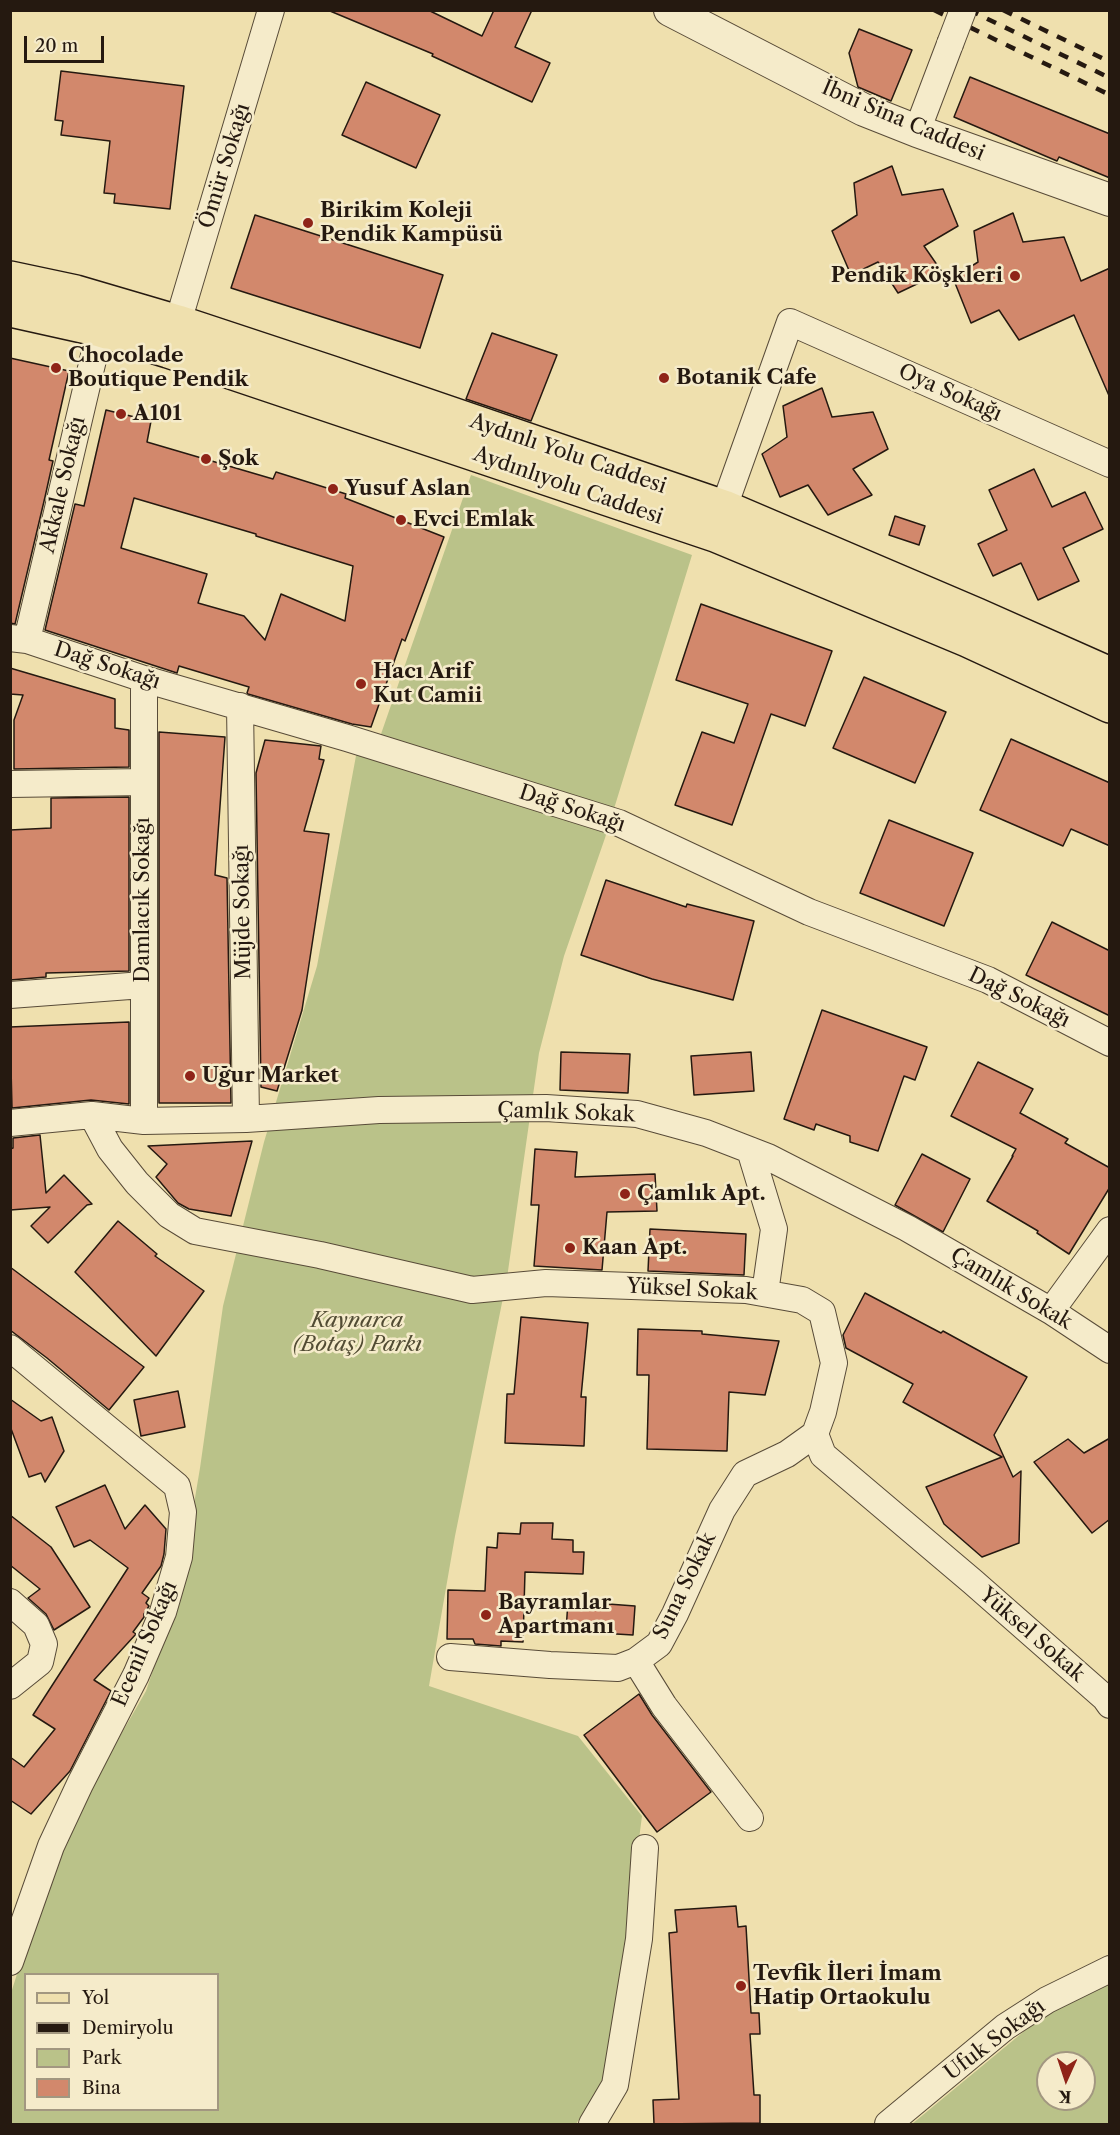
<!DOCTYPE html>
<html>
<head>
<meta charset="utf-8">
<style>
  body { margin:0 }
  #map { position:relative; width:1120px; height:2135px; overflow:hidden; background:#efe0ae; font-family:"Libre Caslon Text",serif }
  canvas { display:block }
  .frame { position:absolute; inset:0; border:12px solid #251910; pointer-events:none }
  .legend { position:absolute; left:24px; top:1973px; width:195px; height:138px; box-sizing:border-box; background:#f5ebca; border:2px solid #a29780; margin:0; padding:8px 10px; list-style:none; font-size:18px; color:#251910 }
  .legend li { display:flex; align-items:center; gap:12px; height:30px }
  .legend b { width:30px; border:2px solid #a29780 }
  .north { position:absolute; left:1036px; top:2051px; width:60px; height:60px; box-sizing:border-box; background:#f5ebca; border:2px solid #a29780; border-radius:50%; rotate:183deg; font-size:16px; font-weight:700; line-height:24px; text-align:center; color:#251910 }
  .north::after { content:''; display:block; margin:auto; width:21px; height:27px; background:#8f2418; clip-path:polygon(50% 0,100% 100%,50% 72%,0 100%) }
  .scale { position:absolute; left:24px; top:36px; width:80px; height:27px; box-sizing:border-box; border:3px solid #251910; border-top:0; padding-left:8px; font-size:18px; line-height:21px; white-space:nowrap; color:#251910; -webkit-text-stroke:4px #f5ebca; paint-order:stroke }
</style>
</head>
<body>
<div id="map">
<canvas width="1120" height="2135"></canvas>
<div class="frame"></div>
<ul class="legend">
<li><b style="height:8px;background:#efe0ae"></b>Yol</li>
<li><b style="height:8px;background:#251910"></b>Demiryolu</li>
<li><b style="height:16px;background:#bac289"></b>Park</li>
<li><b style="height:16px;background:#d2886c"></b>Bina</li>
</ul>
<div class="north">K</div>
<div class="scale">20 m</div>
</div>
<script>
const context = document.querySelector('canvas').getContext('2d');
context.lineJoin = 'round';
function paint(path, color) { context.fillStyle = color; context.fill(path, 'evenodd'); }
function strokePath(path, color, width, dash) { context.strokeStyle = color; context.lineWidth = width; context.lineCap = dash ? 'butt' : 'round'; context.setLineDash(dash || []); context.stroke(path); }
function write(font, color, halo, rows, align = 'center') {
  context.font = font + ' "Libre Caslon Text",serif'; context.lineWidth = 5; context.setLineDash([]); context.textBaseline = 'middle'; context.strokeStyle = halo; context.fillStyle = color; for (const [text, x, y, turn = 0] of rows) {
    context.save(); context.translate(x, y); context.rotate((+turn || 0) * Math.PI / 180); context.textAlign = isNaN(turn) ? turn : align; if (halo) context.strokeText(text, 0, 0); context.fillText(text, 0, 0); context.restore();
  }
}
paint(new Path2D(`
  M 471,475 L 692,555 L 605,838 L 564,956 L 539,1053 L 507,1278 L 455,1536 L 429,1686 L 578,1736 L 642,1816 L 627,1932 L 603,2081 L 576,2124 L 11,2124 L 11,1993 L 31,1930 L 68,1837 L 93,1783 L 146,1691 L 179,1593 L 200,1468 L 223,1306 L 264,1142 L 317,966 L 358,745 L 381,734 ZM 26,1974 L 218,1974 L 218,2110 L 26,2110 Z
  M 1109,1974 L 1109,2124 L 912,2124 L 1086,1980 ZM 1048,2063 L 1084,2063 L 1084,2099 L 1048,2099 Z`), '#bac289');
const building = new Path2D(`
  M 428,10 L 482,36 L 494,10 L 532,10 L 515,47 L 550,63 L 532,102 L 432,56 L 433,54 L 330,11 Z
  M 859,29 L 912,50 L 891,101 L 858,87 L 849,53 Z
  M 61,71 L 184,86 L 170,209 L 114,203 L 115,194 L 104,193 L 110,141 L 61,135 L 63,121 L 55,120 Z
  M 970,77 L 1110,134 L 1110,178 L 1059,157 L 1057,161 L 954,117 Z
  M 366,82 L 440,115 L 416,168 L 342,135 Z
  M 892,166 L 902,195 L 943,189 L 958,226 L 924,246 L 942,272 L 898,293 L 878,262 L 851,275 L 832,231 L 857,215 L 854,183 Z
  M 1013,213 L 1023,242 L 1064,237 L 1081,281 L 1110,268 L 1110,398 L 1074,315 L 1019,340 L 999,310 L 971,323 L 953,278 L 978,262 L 974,231 Z
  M 255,215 L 443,275 L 420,348 L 231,288 Z
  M 492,333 L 557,355 L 531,421 L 466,399 Z
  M 10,358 L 69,371 L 49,460 L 53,461 L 45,497 L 15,624 L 10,623 Z
  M 822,388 L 832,417 L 873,412 L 888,449 L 853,469 L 872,495 L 828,515 L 808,485 L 780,497 L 762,454 L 787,437 L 783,406 Z
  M 106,410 L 151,421 L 147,442 L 273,479 L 276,472 L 346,494 L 345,498 L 444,537 L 405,641 L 402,639 L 371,727 L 352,724 L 248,694 L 247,693 L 249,687 L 179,666 L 177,673 L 45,630 L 75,504 L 84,506 ZM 134,498 L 256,534 L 256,536 L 353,566 L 345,621 L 281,594 L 265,640 L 244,616 L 198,603 L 207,574 L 121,548 Z
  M 1034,469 L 1052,507 L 1085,492 L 1103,529 L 1063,548 L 1079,581 L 1038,600 L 1021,563 L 993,576 L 978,544 L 1007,530 L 989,490 Z
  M 895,516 L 925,526 L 919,545 L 889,535 Z
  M 701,604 L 832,651 L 805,726 L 771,714 L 732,825 L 675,805 L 702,732 L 734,743 L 748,704 L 676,680 Z
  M 10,668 L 115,699 L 115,728 L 129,730 L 129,767 L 14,769 L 14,720 L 23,695 L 10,694 Z
  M 864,677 L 946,712 L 915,783 L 833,748 Z
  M 159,732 L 225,737 L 215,875 L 227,878 L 231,1103 L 159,1103 Z
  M 1011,739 L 1110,783 L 1110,846 L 1071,829 L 1063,846 L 980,810 Z
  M 265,740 L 321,746 L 319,759 L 324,760 L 304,831 L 329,834 L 302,1010 L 277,1091 L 261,1087 L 256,773 Z
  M 129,797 L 129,971 L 46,973 L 46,977 L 10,980 L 10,830 L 51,828 L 51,798 Z
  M 889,820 L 973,853 L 944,926 L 860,893 Z
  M 606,880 L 686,907 L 687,904 L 754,921 L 733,1000 L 652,979 L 581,955 Z
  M 1052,922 L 1110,951 L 1110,1016 L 1026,975 Z
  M 822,1010 L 927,1047 L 915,1080 L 904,1076 L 878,1151 L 850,1142 L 850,1136 L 816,1124 L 814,1130 L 784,1119 Z
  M 129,1022 L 129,1104 L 91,1100 L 12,1108 L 10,1027 Z
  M 561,1052 L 630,1054 L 628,1093 L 560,1090 Z
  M 751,1052 L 754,1091 L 694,1095 L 691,1056 Z
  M 978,1062 L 1033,1089 L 1020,1113 L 1068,1139 L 1065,1143 L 1110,1168 L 1110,1187 L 1069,1254 L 1037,1233 L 1038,1231 L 987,1201 L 1013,1156 L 1012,1156 L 1016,1149 L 951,1116 Z
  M 40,1135 L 46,1193 L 64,1175 L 92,1204 L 87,1205 L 48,1243 L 31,1226 L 50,1207 L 10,1210 L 10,1149 L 13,1148 L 13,1138 Z
  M 252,1141 L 231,1216 L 189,1209 L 178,1203 L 156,1177 L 167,1164 L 148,1146 Z
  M 535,1149 L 577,1152 L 575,1177 L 655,1174 L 657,1211 L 607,1212 L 602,1270 L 534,1266 L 539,1205 L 531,1205 Z
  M 922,1154 L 970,1179 L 943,1232 L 895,1205 Z
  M 118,1221 L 157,1254 L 155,1256 L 204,1291 L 156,1356 L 75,1272 Z
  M 650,1229 L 746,1234 L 744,1275 L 648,1271 Z
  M 10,1267 L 144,1367 L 109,1410 L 47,1358 L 10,1330 Z
  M 865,1293 L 941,1333 L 943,1331 L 1027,1377 L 994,1435 L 1013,1477 L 1021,1471 L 1019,1543 L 982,1557 L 944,1524 L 926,1487 L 1002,1457 L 903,1402 L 913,1384 L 846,1348 L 843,1335 Z
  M 521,1317 L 588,1323 L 581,1397 L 586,1397 L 584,1446 L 505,1443 L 507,1394 L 514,1394 Z
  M 638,1329 L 702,1331 L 702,1334 L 779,1341 L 765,1395 L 729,1392 L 727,1451 L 647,1449 L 649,1375 L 637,1375 Z
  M 178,1391 L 185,1427 L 141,1436 L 134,1400 Z
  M 10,1399 L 41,1421 L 52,1417 L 64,1451 L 45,1482 L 41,1473 L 29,1477 L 10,1426 Z
  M 1110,1438 L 1110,1519 L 1092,1533 L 1034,1462 L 1068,1439 L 1084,1453 Z
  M 105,1485 L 125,1529 L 145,1505 L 166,1529 L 164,1554 L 161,1566 L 142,1593 L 149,1598 L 146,1603 L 149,1606 L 144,1614 L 144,1617 L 133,1632 L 136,1634 L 94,1680 L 111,1691 L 70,1771 L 31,1814 L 10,1800 L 10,1757 L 24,1767 L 55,1729 L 33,1715 L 128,1568 L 90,1540 L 74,1547 L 56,1507 Z
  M 10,1515 L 51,1547 L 90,1607 L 54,1630 L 46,1614 L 28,1598 L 40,1589 L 10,1565 Z
  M 521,1523 L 553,1523 L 552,1539 L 573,1540 L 573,1552 L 584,1552 L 583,1574 L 525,1572 L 523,1642 L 501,1641 L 501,1646 L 475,1644 L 473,1639 L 447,1639 L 448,1590 L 485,1591 L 487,1547 L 497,1548 L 498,1533 L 520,1534 Z
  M 568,1601 L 635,1606 L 633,1635 L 566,1631 Z
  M 639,1694 L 652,1715 L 711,1792 L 657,1832 L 584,1735 Z
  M 736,1906 L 738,1927 L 746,1926 L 751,2013 L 759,2013 L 760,2034 L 750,2034 L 754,2095 L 760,2095 L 760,2123 L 654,2124 L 653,2100 L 679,2099 L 669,1933 L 677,1932 L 675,1910 Z`);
paint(building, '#d2886c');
strokePath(building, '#251910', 1.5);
const minor = new Path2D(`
  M 917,131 L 950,44
  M 178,322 L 271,10
  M 724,507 L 790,322 L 1110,464
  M 10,638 L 27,640 L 144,679 L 347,738 L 619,823 L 809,912 L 988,980 L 1110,1043
  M 27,640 L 100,330
  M 144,679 L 144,1121
  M 240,706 L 246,1119
  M 10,784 L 144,782
  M 10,995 L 143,985
  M 92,1115 L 110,1149 L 137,1183 L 169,1215 L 195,1231 L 320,1255 L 472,1290 L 546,1283 L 746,1290 L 802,1300 L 822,1312 L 834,1363 L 823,1412 L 815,1434 L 823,1455 L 973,1582 L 1105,1698 L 1110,1705
  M 10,1123 L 92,1115 L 144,1121 L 246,1119 L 379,1110 L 546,1108 L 637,1114 L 706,1133 L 768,1157 L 907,1228 L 1051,1311 L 1110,1350
  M 750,1150 L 774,1229 L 765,1293
  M 1051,1311 L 1110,1230
  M 10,1348 L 177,1486 L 183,1512 L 179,1557 L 163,1612 L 136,1675 L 80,1784 L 51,1846 L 10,1962
  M 10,1602 L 36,1625 L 44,1644 L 40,1662 L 10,1686
  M 450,1657 L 550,1665 L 618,1668 L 636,1661 L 659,1644 L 675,1614 L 722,1510 L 745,1474 L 787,1454 L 815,1434
  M 636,1661 L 664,1706 L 750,1818
  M 592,2124 L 615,2085 L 639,1939 L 645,1848
  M 888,2124 L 1005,2027 L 1047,2000 L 1110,1969`);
const tertiary = new Path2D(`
  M 670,10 L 864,110 L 917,131 L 1110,200`);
const primary = new Path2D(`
  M 10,278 L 76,292 L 178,322 L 332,373 L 724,507 L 977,615 L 1110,674
  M 10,310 L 100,330 L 168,351 L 715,535 L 967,640 L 1110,706`);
strokePath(minor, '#584b38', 28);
strokePath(tertiary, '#584b38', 34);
strokePath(primary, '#251910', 36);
strokePath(minor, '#f5ebca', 26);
strokePath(tertiary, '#f5ebca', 32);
strokePath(primary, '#efe0ae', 33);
strokePath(new Path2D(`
  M 934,10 L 1110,95
  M 969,10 L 1110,78
  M 1003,10 L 1110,62`), '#251910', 4.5, [10, 10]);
const minorBridge = new Path2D(`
  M 950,44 L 963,10`);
strokePath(minorBridge, '#584b38', 28, []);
strokePath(minorBridge, '#f5ebca', 26);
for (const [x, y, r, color] of [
  [308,223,6,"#8f2418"],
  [1015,276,6,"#8f2418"],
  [56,368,6,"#8f2418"],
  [664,378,6,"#8f2418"],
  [121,414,6,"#8f2418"],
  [206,459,6,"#8f2418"],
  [333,489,6,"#8f2418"],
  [401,520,6,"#8f2418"],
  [361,684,6,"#8f2418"],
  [190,1076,6,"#8f2418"],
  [625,1194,6,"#8f2418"],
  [570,1248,6,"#8f2418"],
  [486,1615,6,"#8f2418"],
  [741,1986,6,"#8f2418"]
]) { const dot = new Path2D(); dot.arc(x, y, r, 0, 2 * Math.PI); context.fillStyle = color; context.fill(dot); strokePath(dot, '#f5ebca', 2); }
write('21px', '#251910', '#f5ebca', [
  ["İbni Sina Caddesi",903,121,23],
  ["Ömür Sokağı",225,166,-73],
  ["Oya Sokağı",950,393,24],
  ["Aydınlı Yolu Caddesi",568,454,19],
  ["Akkale Sokağı",63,485,-77],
  ["Aydınlıyolu Caddesi",568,486,19],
  ["Dağ Sokağı",107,666,18],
  ["Dağ Sokağı",572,809,18],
  ["Damlacık Sokağı",143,900,-90],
  ["Müjde Sokağı",243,912,-91],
  ["Dağ Sokağı",1019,998,26],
  ["Çamlık Sokak",566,1113,2],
  ["Çamlık Sokak",1011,1289,31],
  ["Yüksel Sokak",692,1290,3],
  ["Suna Sokak",685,1586,-64],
  ["Yüksel Sokak",1032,1635,41],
  ["Ecenil Sokağı",145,1644,-67],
  ["Ufuk Sokağı",995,2040,-37]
]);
write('bold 21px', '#251910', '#f5ebca', [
  ["Birikim Koleji",320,211],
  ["Pendik Kampüsü",320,235],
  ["Pendik Köşkleri",1003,276,"right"],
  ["Chocolade",68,356],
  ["Boutique Pendik",68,380],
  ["Botanik Cafe",676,378],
  ["A101",133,414],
  ["Şok",218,459],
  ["Yusuf Aslan",345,489],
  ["Evci Emlak",413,520],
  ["Hacı Arif",373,672],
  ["Kut Camii",373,696],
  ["Uğur Market",202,1076],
  ["Çamlık Apt.",637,1194],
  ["Kaan Apt.",582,1248],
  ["Bayramlar",498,1603],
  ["Apartmanı",498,1627],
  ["Tevfik İleri İmam",753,1974],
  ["Hatip Ortaokulu",753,1998]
], 'left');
write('italic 21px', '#524c34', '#f5ebca', [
  ["Kaynarca",357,1321],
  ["(Botaş) Parkı",357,1345]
]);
</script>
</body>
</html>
